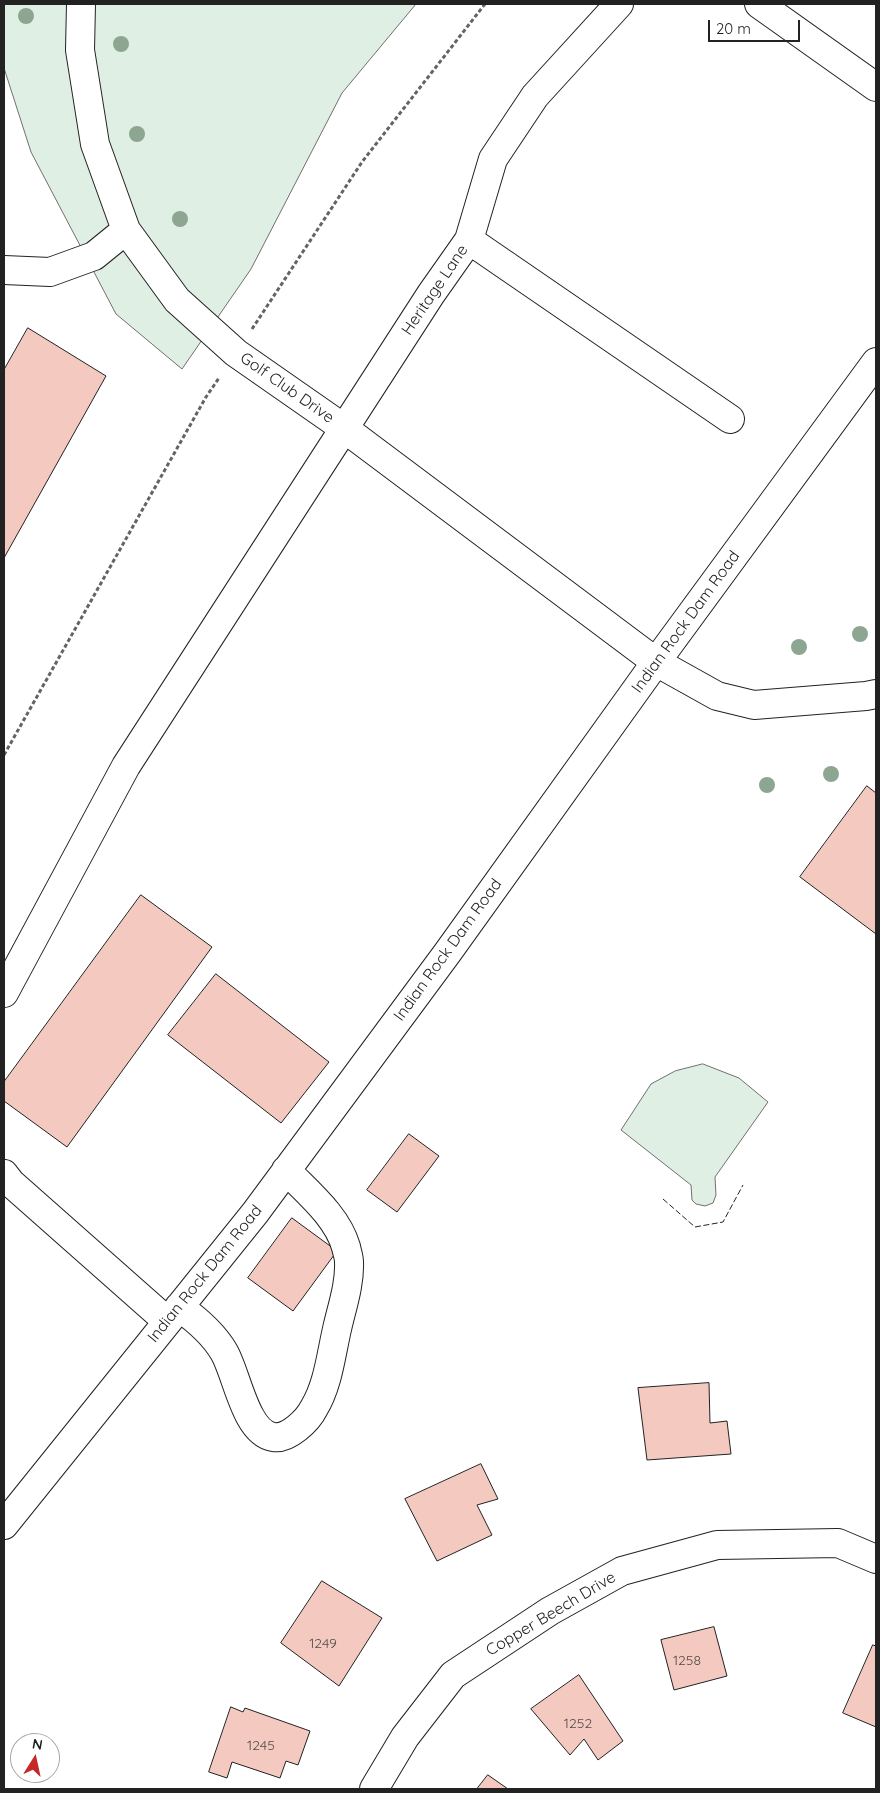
<!DOCTYPE html>
<html>
<head>
<meta charset="utf-8">
<style>
  body { margin:0 }
  #map { position:relative; width:880px; height:1793px; overflow:hidden; background:#fff; font-family:Quicksand,sans-serif }
  canvas { display:block }
  .frame { position:absolute; inset:0; border:5px solid #222; pointer-events:none }
  .north { position:absolute; left:10px; top:1733px; width:50px; height:50px; box-sizing:border-box; background:#fff; border:1px solid #a7a7a7; border-radius:50%; rotate:10deg; font-size:14px; font-weight:700; line-height:20px; text-align:center; color:#222 }
  .north::after { content:''; display:block; margin:auto; width:18px; height:22px; background:#c62828; clip-path:polygon(50% 0,100% 100%,50% 72%,0 100%) }
  .scale { position:absolute; left:708px; top:20px; width:92px; height:22px; box-sizing:border-box; border:2px solid #222; border-top:0; padding-left:6px; font-size:15px; line-height:18px; white-space:nowrap; color:#222; -webkit-text-stroke:4px #fff; paint-order:stroke }
</style>
</head>
<body>
<div id="map">
<canvas width="880" height="1793"></canvas>
<div class="frame"></div>
<div class="north">N</div>
<div class="scale">20 m</div>
</div>
<script>
const context = document.querySelector('canvas').getContext('2d');
context.lineJoin = 'round';
function paint(path, color) { context.fillStyle = color; context.fill(path, 'evenodd'); }
function strokePath(path, color, width, dash) { context.strokeStyle = color; context.lineWidth = width; context.lineCap = dash ? 'butt' : 'round'; context.setLineDash(dash || []); context.stroke(path); }
function write(font, color, halo, rows, align = 'center') {
  context.font = font + ' Quicksand,sans-serif'; context.lineWidth = 4; context.setLineDash([]); context.textBaseline = 'middle'; context.strokeStyle = halo; context.fillStyle = color; for (const [text, x, y, turn = 0] of rows) {
    context.save(); context.translate(x, y); context.rotate((+turn || 0) * Math.PI / 180); context.textAlign = isNaN(turn) ? turn : align; if (halo) context.strokeText(text, 0, 0); context.fillText(text, 0, 0); context.restore();
  }
}
const green = new Path2D(`
  M 4,4 L 416,4 L 342,93 L 251,269 L 182,369 L 116,314 L 31,152 L 4,68 Z
  M 703,1064 L 739,1078 L 768,1102 L 715,1177 L 716,1195 L 713,1203 L 705,1206 L 696,1204 L 692,1200 L 691,1185 L 621,1130 L 651,1084 L 675,1071 Z`);
paint(green, '#e0efe3');
strokePath(green, '#6f6f6f', 1);
const building = new Path2D(`
  M 28,328 L 106,376 L 4,558 L 4,370 Z
  M 867,786 L 876,793 L 876,934 L 800,877 Z
  M 141,895 L 212,947 L 67,1147 L 4,1101 L 4,1082 Z
  M 216,974 L 329,1062 L 281,1123 L 168,1035 Z
  M 409,1134 L 439,1156 L 397,1212 L 367,1190 Z
  M 292,1218 L 337,1251 L 293,1311 L 248,1278 Z
  M 709,1383 L 710,1423 L 727,1421 L 731,1454 L 647,1460 L 638,1388 Z
  M 481,1464 L 498,1499 L 477,1505 L 492,1535 L 437,1561 L 405,1499 Z
  M 322,1581 L 382,1618 L 339,1686 L 281,1643 Z
  M 714,1627 L 727,1676 L 674,1690 L 661,1640 Z
  M 873,1645 L 876,1646 L 876,1727 L 843,1713 Z
  M 579,1675 L 623,1741 L 598,1760 L 584,1739 L 570,1755 L 531,1709 Z
  M 231,1707 L 243,1712 L 245,1708 L 310,1731 L 298,1765 L 286,1761 L 280,1778 L 232,1762 L 227,1778 L 209,1772 Z
  M 488,1775 L 508,1789 L 477,1789 Z`);
paint(building, '#f3c9c0');
strokePath(building, '#222', 1);
const minor = new Path2D(`
  M 81,4 L 80,50 L 95,144 L 126,230 L 177,300 L 236,353 L 345,429 L 656,662 L 717,696 L 754,705 L 866,696 L 876,694
  M 759,4 L 876,87
  M 469,240 L 730,419
  M 4,270 L 50,272 L 94,256 L 126,230
  M 4,993 L 126,766 L 431,294 L 469,240 L 493,159 L 535,96 L 619,4
  M 4,1174 L 11,1183 L 167,1321
  M 179,1307 C 196,1319 213,1333 224,1352 C 237,1374 245,1432 273,1437 C 288,1440 308,1420 314,1408 C 328,1385 331,1355 337,1329 C 342,1307 350,1284 349,1262 C 349,1257 347,1252 346,1247 C 337,1216 308,1193 286,1170
  M 4,1525 L 255,1213 L 448,952 L 656,662 L 876,362
  M 374,1789 L 405,1737 L 453,1675 L 550,1611 L 622,1571 L 717,1545 L 838,1543 L 876,1559`);
strokePath(minor, '#222', 30);
strokePath(new Path2D(`
  M 252,329 L 362,162 L 485,4
  M 4,755 L 206,397 L 219,378`), '#646464', 3, [4, 2.5]);
strokePath(minor, '#fff', 28);
strokePath(new Path2D(`
  M 663,1199 L 695,1227 L 723,1222 L 743,1185`), '#222', 1, [6, 2.5]);
context.fillStyle = '#8da692';
for (const [x, y] of [
  [26,16],
  [121,44],
  [137,134],
  [180,219],
  [860,634],
  [799,647],
  [831,774],
  [767,785]
]) { context.beginPath(); context.arc(x, y, 8, 0, 2 * Math.PI); context.fill(); }
write('14px', '#564c4a', null, [
  ["1249",323,1644],
  ["1258",687,1661],
  ["1252",578,1724],
  ["1245",261,1746]
]);
write('16px', '#222', '#fff', [
  ["Heritage Lane",435,290,-56],
  ["Golf Club Drive",287,388,35],
  ["Indian Rock Dam Road",686,622,-54],
  ["Indian Rock Dam Road",448,950,-54],
  ["Indian Rock Dam Road",205,1274,-51],
  ["Copper Beech Drive",551,1614,-31]
]);
</script>
</body>
</html>
